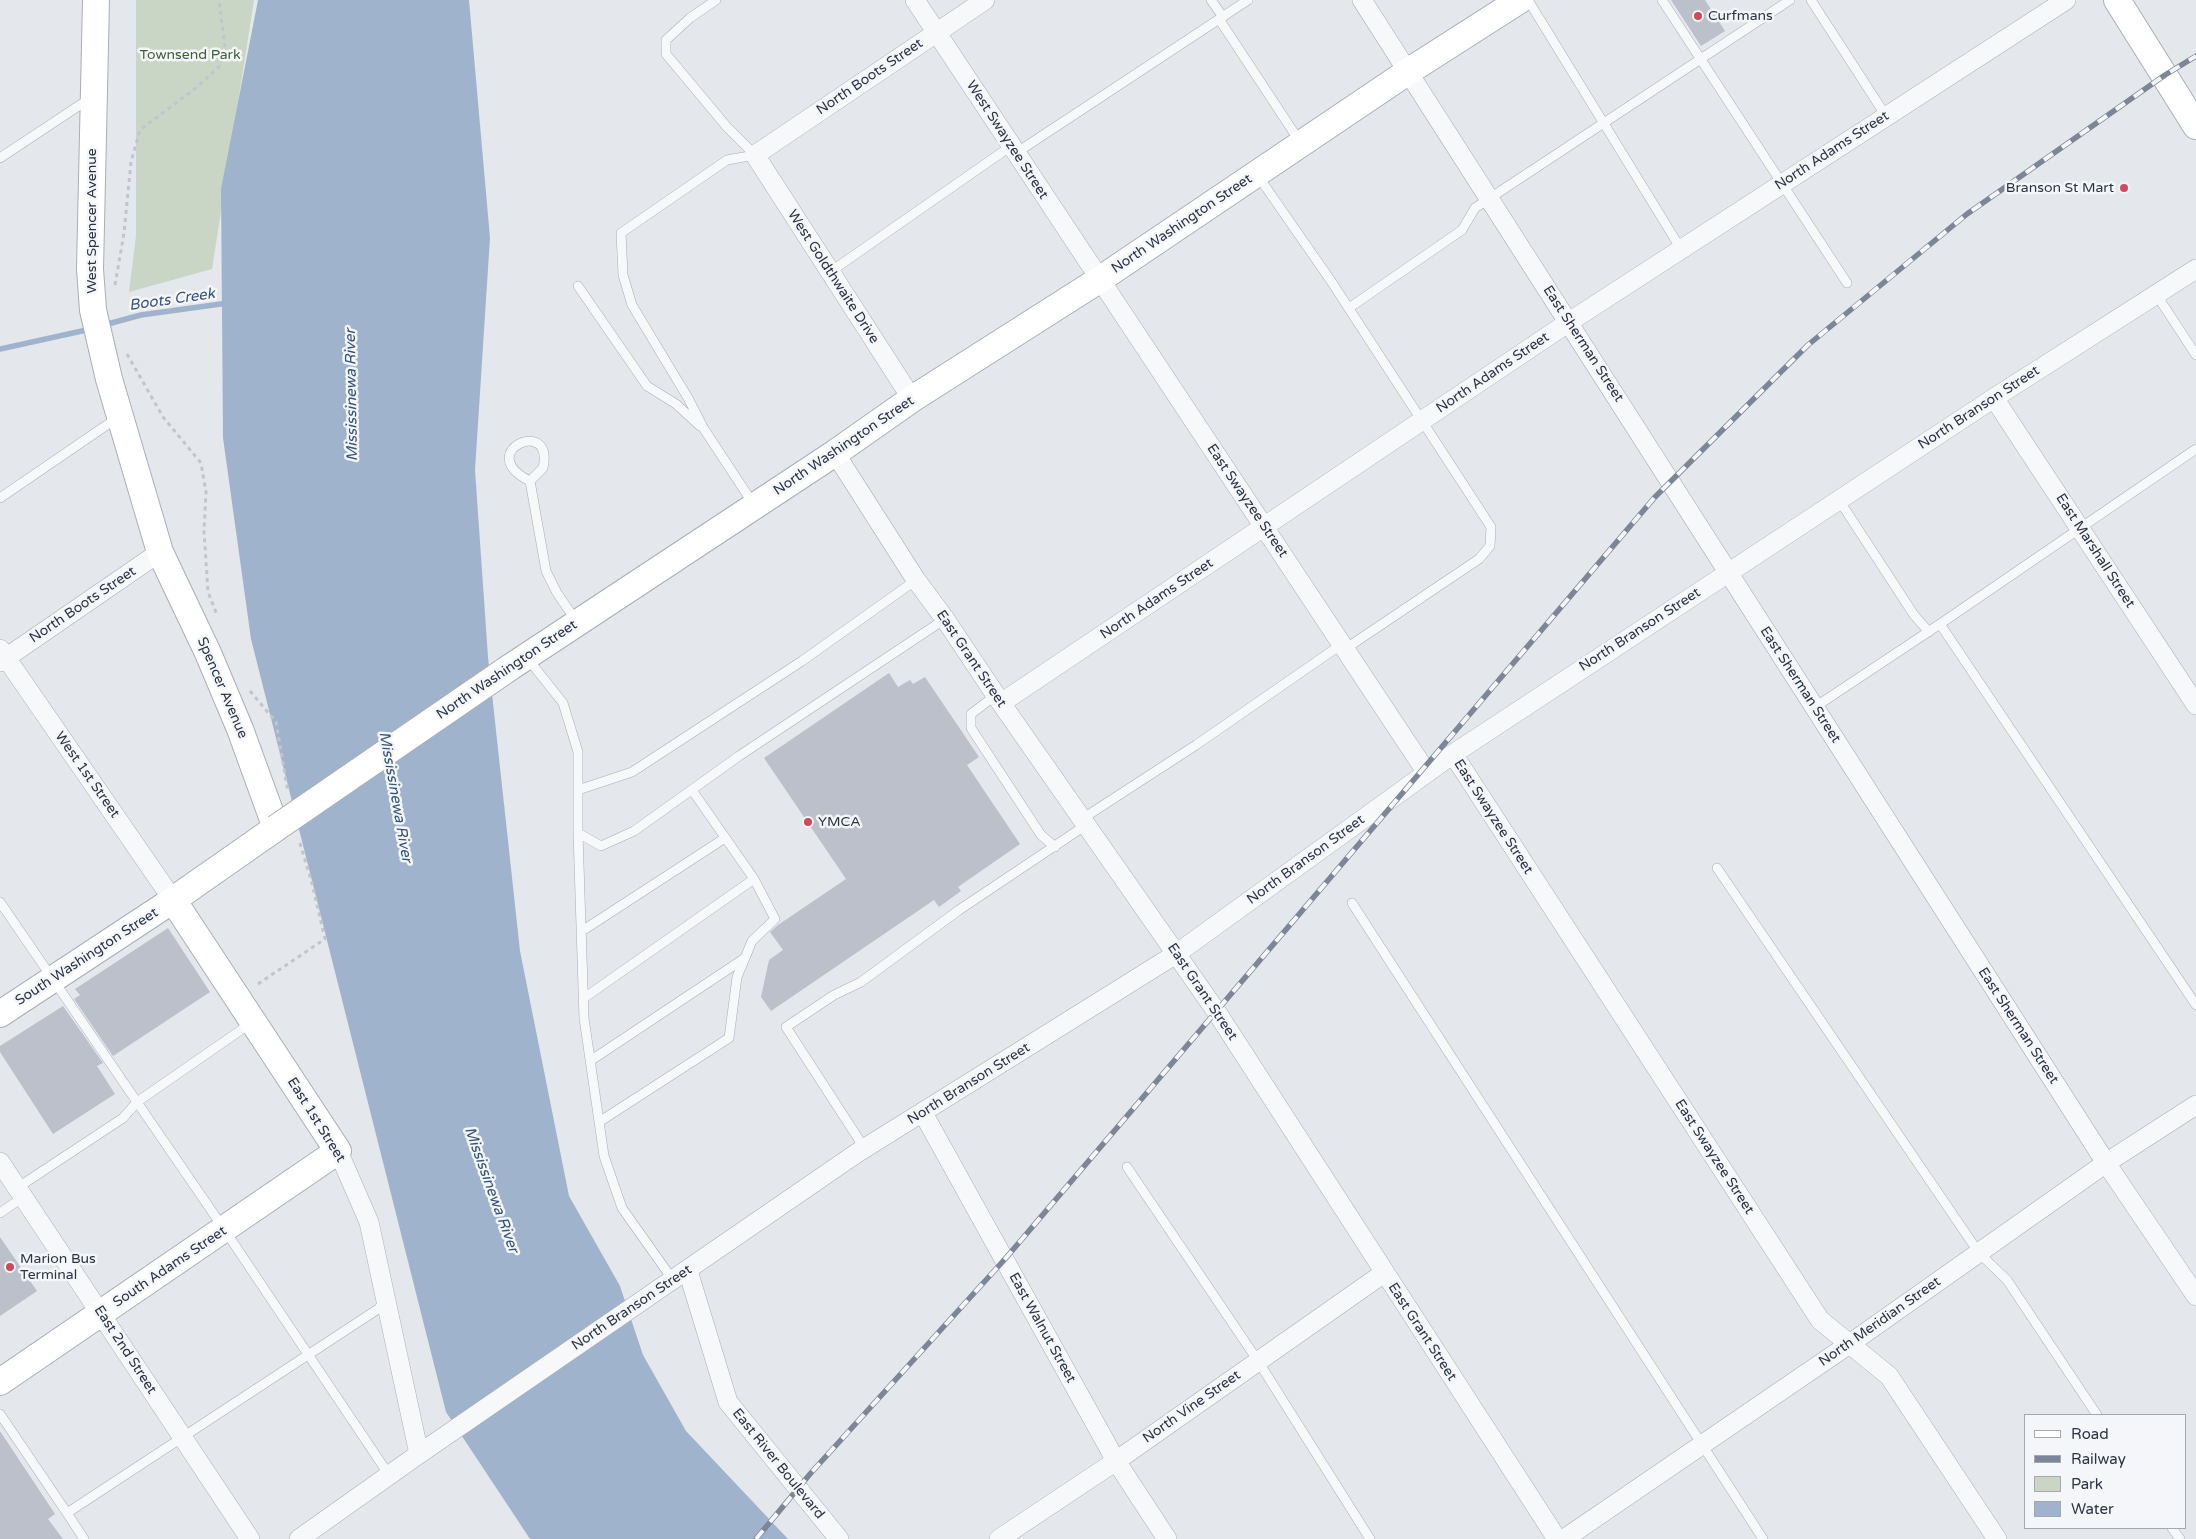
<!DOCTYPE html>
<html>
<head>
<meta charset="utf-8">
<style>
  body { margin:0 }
  #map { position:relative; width:2196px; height:1539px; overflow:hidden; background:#e4e7ec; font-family:"Varela Round",sans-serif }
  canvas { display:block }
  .legend { position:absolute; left:2024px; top:1414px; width:162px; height:115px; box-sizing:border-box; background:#f4f6f9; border:1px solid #a4a8b1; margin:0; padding:6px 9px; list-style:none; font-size:15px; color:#2b3445 }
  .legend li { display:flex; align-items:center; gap:10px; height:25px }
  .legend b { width:25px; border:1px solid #a4a8b1 }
</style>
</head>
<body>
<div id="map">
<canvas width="2196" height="1539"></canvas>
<ul class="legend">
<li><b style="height:6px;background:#fff"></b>Road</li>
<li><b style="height:6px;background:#7d8696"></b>Railway</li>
<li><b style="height:14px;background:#c9d6c5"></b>Park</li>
<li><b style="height:14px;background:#9fb4cc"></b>Water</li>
</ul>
</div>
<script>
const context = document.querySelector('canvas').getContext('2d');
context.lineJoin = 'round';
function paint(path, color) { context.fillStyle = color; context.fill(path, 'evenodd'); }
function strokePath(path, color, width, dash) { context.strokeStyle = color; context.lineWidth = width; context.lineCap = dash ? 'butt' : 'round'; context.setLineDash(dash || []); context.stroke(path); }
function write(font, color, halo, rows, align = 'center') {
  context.font = font + ' "Varela Round",sans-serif'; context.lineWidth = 5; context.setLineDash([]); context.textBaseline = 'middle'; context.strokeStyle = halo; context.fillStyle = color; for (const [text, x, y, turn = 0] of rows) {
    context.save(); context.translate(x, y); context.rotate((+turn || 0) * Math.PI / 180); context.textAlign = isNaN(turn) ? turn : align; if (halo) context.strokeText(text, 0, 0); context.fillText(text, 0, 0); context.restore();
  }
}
paint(new Path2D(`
  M 136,0 L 254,0 L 212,269 L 129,292 L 136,236 Z`), '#c9d6c5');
paint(new Path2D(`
  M 258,0 L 469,0 L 490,238 L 475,470 L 488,657 L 520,951 L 569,1196 L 620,1286 L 643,1355 L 686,1431 L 788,1539 L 530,1539 L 446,1412 L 251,639 L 223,438 L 221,189 Z`), '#9fb4cc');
strokePath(new Path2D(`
  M 104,325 L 141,315 L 228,303
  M 0,349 L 91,329`), '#9fb4cc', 5.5);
paint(new Path2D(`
  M 1671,0 L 1705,0 L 1725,31 L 1701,46 Z
  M 889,673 L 898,687 L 910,680 L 913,684 L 925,677 L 979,757 L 967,765 L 1020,844 L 958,887 L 961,891 L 939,907 L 934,900 L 771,1011 L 761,997 L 769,960 L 783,950 L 770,932 L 778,925 L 846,879 L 764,758 Z
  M 168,928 L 210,992 L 113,1056 L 74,999 L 80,995 L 75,989 Z
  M 63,1006 L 103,1063 L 97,1066 L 115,1094 L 53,1134 L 0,1052 L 0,1046 Z
  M 0,1237 L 37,1291 L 0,1316 Z
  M 0,1431 L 55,1514 L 48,1519 L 63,1539 L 0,1539 Z`), '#bbc0ca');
const lane = new Path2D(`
  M 716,0 L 690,18 L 666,40 L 666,54 L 727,127 L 755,155
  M 1211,0 L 1223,17
  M 1528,0 L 1681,249
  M 1662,0 L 1847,283
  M 1811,0 L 1886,116
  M 1219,19 L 1300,142
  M 1016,153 L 1248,0
  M 0,158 L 89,99
  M 1258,176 L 1331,281 L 1491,527 L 1490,546 L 1479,559 L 1345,649
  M 830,272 L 1011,146
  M 578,286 L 647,386 L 676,404 L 700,426
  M 2156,294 L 2196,355
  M 1349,308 L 1462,230 L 1475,208 L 1790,0
  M 530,481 C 472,452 555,415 543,468 L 530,481 L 546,571 L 557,593 L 577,622
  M 0,498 L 117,418
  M 1839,500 L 1914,615 L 1929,632
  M 754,505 L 704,429 L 688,398 L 632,305 L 623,275 L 621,233 L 727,160 L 755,155
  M 1940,624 L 2196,1005
  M 528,659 L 563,703 L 578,752 L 578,833 L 601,846 L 634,831 L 739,756 L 945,619
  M 996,695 L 971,714 L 971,728 L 1041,835 L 1055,847
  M 1815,707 L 1940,624 L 2196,449
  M 578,790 L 632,772 L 802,661 L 916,580
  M 1082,819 L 1196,745 L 1342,644
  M 578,833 L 584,1018 L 604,1156 L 622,1208 L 673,1280
  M 1717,868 L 1979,1253 L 2007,1280 L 2097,1415
  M 0,902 L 224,1229 L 389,1475
  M 1352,903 L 1763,1539
  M 582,931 L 725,838
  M 584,998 L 754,879
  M 590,1061 L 745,958
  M 599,1122 L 729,1038 L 737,977 L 752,941 L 775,919 L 754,879 L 692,790
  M 865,1149 L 786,1027 L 834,995 L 861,982 L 959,910 L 1086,825
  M 1127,1167 L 1258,1361 L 1370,1539
  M 17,1188 L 123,1118 L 137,1102 L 251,1023
  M 0,1213 L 23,1197
  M 0,1414 L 67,1513 L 378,1309 L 386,1300
  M 67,1513 L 84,1539
  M 2172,1528 L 2180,1539`);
const street = new Path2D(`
  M 915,0 L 1427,773
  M 1362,0 L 2106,1163 L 2196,1296
  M 1994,398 L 2196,705
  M 912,399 L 755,155 L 985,0
  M 835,453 L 916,580 L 945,619 L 1001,703 L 1216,1011 L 1557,1539
  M 0,649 L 173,900
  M 0,662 L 160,552
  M 1001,703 L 1569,322 L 2066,0
  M 1453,754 L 1820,1320 L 1889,1376 L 1997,1539
  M 923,1113 L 1116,1461 L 1167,1539
  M 338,1151 L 369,1222 L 419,1454
  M 0,1162 L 250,1539
  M 688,1271 L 728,1402 L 839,1539
  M 299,1539 L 419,1454 L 857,1153 L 1176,954 L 1453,754 L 1994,398 L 2196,269
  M 999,1539 L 1116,1461 L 1384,1273
  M 1564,1539 L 1848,1345 L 2106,1163 L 2196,1105`);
const secondary = new Path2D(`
  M 2117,0 L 2196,126
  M 509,668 L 835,453 L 912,399 L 1099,280 L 1409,71 L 1520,0
  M 0,1014 L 173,900 L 276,828 L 240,729 L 208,653 L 160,552 L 109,379 L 93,310 L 90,269 L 96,0
  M 0,1382 L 338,1151 L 173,900`);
strokePath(lane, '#a9aeb7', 10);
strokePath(street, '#a9aeb7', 20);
strokePath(secondary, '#a9aeb7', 28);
strokePath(new Path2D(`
  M 115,285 L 124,233 L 131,162 L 140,130 L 196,88 L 221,65 L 225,47 L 219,0
  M 127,354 L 163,417 L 201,463 L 206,492 L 204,531 L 208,592 L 217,615
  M 250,691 L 276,722 L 288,792
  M 258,984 L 325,939 L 312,883 L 299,840`), '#c2c5cb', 3, [4, 4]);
strokePath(lane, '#f7f8fa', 9);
strokePath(street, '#f7f8fa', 19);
strokePath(secondary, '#fff', 26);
const rail = new Path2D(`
  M 756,1539 L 810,1474 L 1005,1259 L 1655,497 L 1808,345 L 1967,214 L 2165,75 L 2196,56`);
strokePath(rail, '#7d8696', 5.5);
strokePath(rail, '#f4f6f9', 4, [11]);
const secondaryBridge = new Path2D(`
  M 276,828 L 509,668`);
strokePath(secondaryBridge, '#a9aeb7', 28, []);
strokePath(secondaryBridge, '#fff', 26);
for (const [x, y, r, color] of [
  [1698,16,5,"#d1495b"],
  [2124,188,5,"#d1495b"],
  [808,822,5,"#d1495b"],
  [10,1267,5,"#d1495b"]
]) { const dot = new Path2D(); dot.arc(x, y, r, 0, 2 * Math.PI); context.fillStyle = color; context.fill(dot); strokePath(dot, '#f4f6f9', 2); }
write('14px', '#2b3445', '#f4f6f9', [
  ["Curfmans",1708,16],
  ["Branson St Mart",2114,188,"right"],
  ["YMCA",818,822],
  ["Marion Bus",20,1259],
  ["Terminal",20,1275]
], 'left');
write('14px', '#3f6138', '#f4f6f9', [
  ["Townsend Park",190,55]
]);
write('14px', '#2b3445', '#f4f6f9', [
  ["North Boots Street",870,77,-34],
  ["West Swayzee Street",1007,140,57],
  ["North Adams Street",1832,151,-33],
  ["West Spencer Avenue",92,221,-90],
  ["North Washington Street",1182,224,-34],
  ["West Goldthwaite Drive",833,277,57],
  ["East Sherman Street",1583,344,57],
  ["North Adams Street",1493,373,-34],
  ["North Branson Street",1979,408,-33],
  ["North Washington Street",844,446,-34],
  ["East Swayzee Street",1247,501,56],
  ["East Marshall Street",2095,551,57],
  ["North Adams Street",1157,599,-34],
  ["North Boots Street",83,605,-34],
  ["North Branson Street",1640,630,-33],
  ["East Grant Street",971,659,56],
  ["North Washington Street",507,670,-34],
  ["East Sherman Street",1800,685,57],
  ["Spencer Avenue",222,688,67],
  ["West 1st Street",87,775,55],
  ["East Swayzee Street",1493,817,57],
  ["North Branson Street",1306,860,-36],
  ["South Washington Street",87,957,-33],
  ["East Grant Street",1202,992,56],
  ["East Sherman Street",2018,1026,57],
  ["North Branson Street",969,1084,-32],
  ["East 1st Street",316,1120,58],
  ["East Swayzee Street",1714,1157,57],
  ["South Adams Street",170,1267,-34],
  ["North Branson Street",632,1308,-34],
  ["North Meridian Street",1880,1322,-35],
  ["East Walnut Street",1042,1328,61],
  ["East Grant Street",1422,1332,57],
  ["East 2nd Street",125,1350,57],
  ["North Vine Street",1192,1407,-35],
  ["East River Boulevard",778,1464,51]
]);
write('italic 15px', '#34527a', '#f4f6f9', [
  ["Boots Creek",172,300,-8],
  ["Mississinewa River",352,395,-91],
  ["Mississinewa River",395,797,80],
  ["Mississinewa River",491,1190,70]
]);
</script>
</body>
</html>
